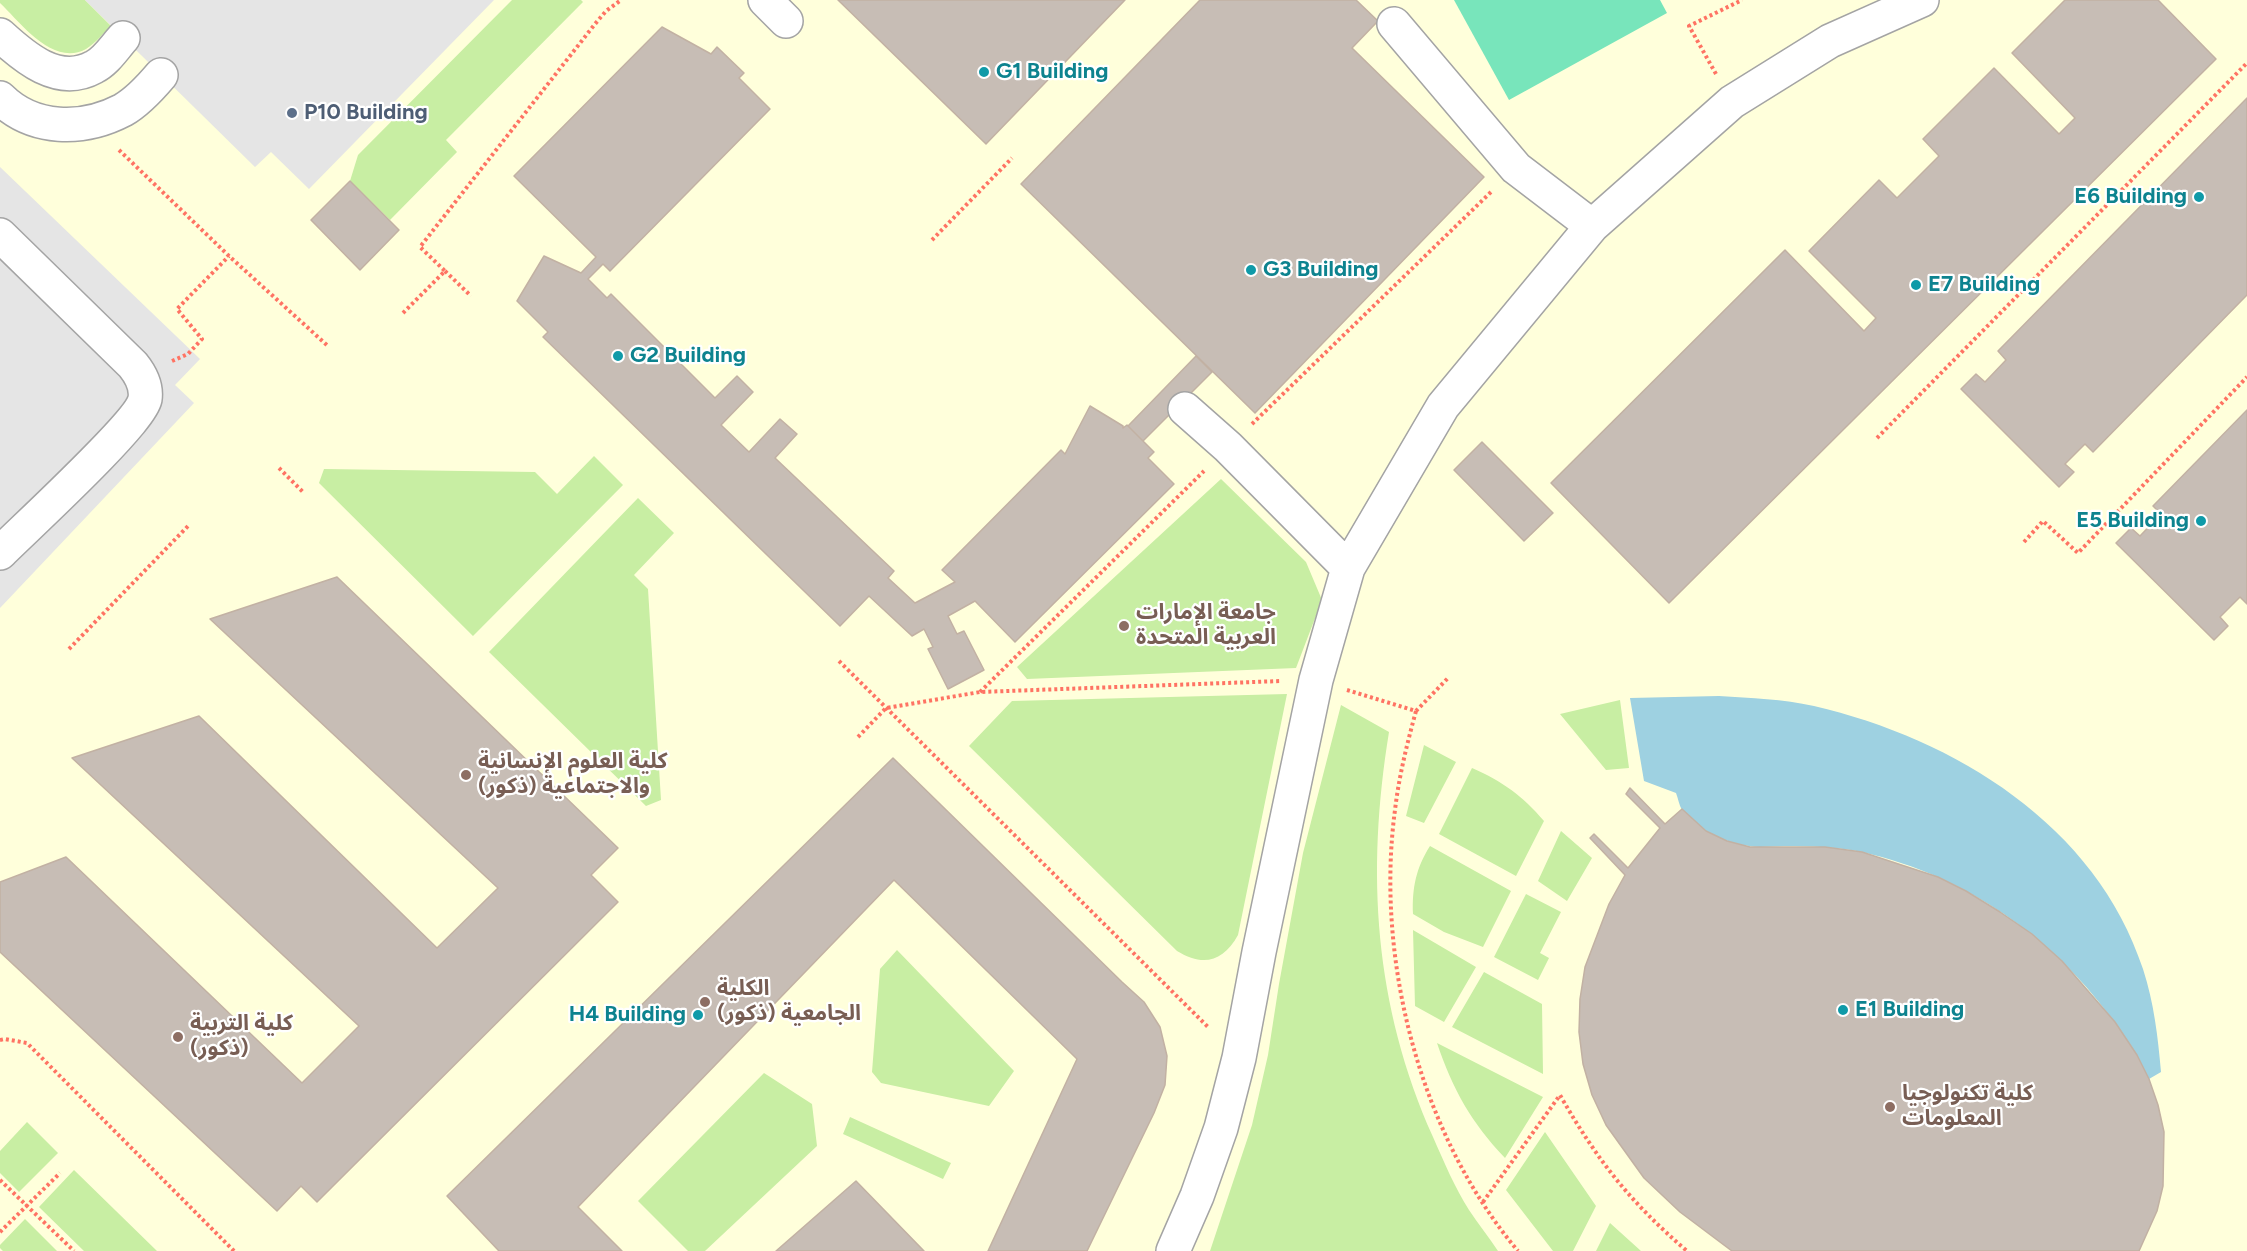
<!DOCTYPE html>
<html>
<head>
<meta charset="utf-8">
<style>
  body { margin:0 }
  canvas { display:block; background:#efebe2 }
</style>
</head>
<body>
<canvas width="2247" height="1251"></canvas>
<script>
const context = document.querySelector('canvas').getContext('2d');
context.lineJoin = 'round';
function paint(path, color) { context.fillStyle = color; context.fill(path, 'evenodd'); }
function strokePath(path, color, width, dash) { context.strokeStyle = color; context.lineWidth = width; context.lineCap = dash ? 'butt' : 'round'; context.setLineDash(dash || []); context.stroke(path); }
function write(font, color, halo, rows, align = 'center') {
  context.font = font + ' Figtree,"Noto Sans Arabic",sans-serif'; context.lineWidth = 4.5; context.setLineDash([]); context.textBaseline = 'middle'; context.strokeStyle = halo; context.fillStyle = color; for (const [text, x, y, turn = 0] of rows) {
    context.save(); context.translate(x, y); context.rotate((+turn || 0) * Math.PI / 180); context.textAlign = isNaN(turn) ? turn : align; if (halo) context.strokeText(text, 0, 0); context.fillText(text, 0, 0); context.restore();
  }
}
paint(new Path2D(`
  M 0,0 L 2247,0 L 2247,1251 L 0,1251 Z`), '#ffffdb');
paint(new Path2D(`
  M 0,0 L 85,0 L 111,26 C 103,33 96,43 86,49 C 53,67 21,23 0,3 Z
  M 512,0 L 581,0 L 583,2 L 446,140 L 457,152 L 390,220 L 350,181 L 358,155 Z
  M 594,456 L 623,485 L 473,636 L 319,483 L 324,469 L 535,472 L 557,494 Z
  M 1221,479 L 1306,562 L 1322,600 L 1296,668 L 1027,679 L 1017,667 Z
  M 638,498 L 674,533 L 634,575 L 648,589 L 661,800 L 646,806 L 489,652 Z
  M 1287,694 L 1238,935 C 1223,962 1203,967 1177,951 L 969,746 L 1012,701 Z
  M 1620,700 L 1629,768 L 1606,770 L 1560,714 Z
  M 1341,705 L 1389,732 C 1366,873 1374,1005 1433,1137 C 1444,1162 1455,1188 1469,1210 C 1478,1224 1489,1237 1498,1251 L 1210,1251 L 1252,1125 L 1268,1055 L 1279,984 L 1303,853 Z
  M 1424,745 L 1456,762 L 1424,823 L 1406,816 Z
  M 1472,768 C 1502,781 1523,796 1544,821 L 1516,876 L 1439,834 Z
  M 1561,831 L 1592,858 L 1567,901 L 1538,881 Z
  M 1430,846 L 1511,891 L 1483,947 L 1444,932 L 1413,914 C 1412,888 1416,868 1430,846 Z
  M 1526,894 L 1561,912 L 1540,953 L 1549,958 L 1538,980 L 1494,957 Z
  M 1413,930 L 1476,967 L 1444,1022 L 1415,1006 Z
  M 897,950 L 1014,1071 L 989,1106 L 881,1083 L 872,1072 L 880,969 Z
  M 1484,972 L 1542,1004 L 1543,1074 L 1452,1027 Z
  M 1437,1043 L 1543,1097 L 1505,1158 C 1471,1122 1453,1090 1437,1043 Z
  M 764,1073 L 812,1104 L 817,1146 L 705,1251 L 688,1251 L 638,1201 Z
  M 850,1117 L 951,1163 L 943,1179 L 843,1134 Z
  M 27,1122 L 58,1153 L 19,1192 L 0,1173 L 0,1151 Z
  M 1545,1132 L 1596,1206 L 1573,1251 L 1553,1251 L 1506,1190 Z
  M 74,1170 L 157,1251 L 84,1251 L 39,1207 Z
  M 25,1219 L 57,1251 L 3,1251 L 0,1248 L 0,1245 Z
  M 1610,1223 L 1641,1251 L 1596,1251 Z`), '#c8eea3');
paint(new Path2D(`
  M 1454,0 L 1660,0 L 1667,13 L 1509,100 Z`), '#78e5bb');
paint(new Path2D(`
  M 85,0 L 494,0 L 309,189 L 271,152 L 255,167 Z
  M 0,167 L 200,359 L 175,385 L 194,403 L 0,608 Z`), '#e5e5e5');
paint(new Path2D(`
  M 1719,696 C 1751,698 1783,699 1814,706 C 1955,739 2096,825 2143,969 C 2154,1003 2158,1037 2161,1072 L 2149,1079 C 2104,991 2030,919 1940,878 C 1916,867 1888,858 1862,852 C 1838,847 1810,846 1785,846 C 1773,846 1760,848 1749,846 C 1725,843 1697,830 1682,810 C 1679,805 1678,798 1676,793 L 1644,781 L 1630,698 Z`), '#9ed1e1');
const building = new Path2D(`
  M 838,0 L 1125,0 L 986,144 Z
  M 1200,0 L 1356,0 L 1378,21 L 1352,48 L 1484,177 L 1255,413 L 1021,184 Z
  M 2065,0 L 2158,0 L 2216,59 L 1669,603 L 1551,483 L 1785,250 L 1864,331 L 1876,318 L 1809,251 L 1879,180 L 1897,198 L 1939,156 L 1923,139 L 1994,68 L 2059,134 L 2075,118 L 2012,53 Z
  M 662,27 L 711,54 L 717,47 L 744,73 L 739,78 L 770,109 L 610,271 L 603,264 L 588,279 L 607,298 L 611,294 L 715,398 L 737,376 L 753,392 L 721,425 L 749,452 L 780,419 L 797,434 L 775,458 L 894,571 L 888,578 L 915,603 L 955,582 L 942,570 L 1061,450 L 1065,454 L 1090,406 L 1123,426 L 1123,428 L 1127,425 L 1154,452 L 1148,458 L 1174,484 L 1015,642 L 975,601 L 948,616 L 957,634 L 964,631 L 984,670 L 948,689 L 928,649 L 933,647 L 924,629 L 912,636 L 869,596 L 840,626 L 543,337 L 548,332 L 517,301 L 544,256 L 581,273 L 596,257 L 514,176 Z
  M 2247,98 L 2247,295 L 2093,452 L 2085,444 L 2065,464 L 2074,472 L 2059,487 L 1961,389 L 1976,374 L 1985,382 L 2006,360 L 1998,351 Z
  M 350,181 L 399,230 L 360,270 L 311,220 Z
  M 1196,356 L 1212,372 L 1143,441 L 1128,426 Z
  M 2247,410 L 2247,604 L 2240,597 L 2220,617 L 2228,626 L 2214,640 L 2116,543 L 2131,528 L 2140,536 L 2161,514 L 2153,506 Z
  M 1482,442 L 1553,513 L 1524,541 L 1454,470 Z
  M 337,577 L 618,848 L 591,875 L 618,902 L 317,1202 L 301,1186 L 277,1211 L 0,952 L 0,882 L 66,857 L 302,1083 L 359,1026 L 72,758 L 199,716 L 437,948 L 498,888 L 210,619 Z
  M 893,758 L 1122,982 L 1144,1002 L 1160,1027 L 1167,1056 L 1165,1085 L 1154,1113 L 1087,1251 L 988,1251 L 1077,1059 L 894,880 L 578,1207 L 622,1251 L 499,1251 L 447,1196 Z
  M 1630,788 L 1665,824 L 1682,809 L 1706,831 L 1727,841 L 1750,847 L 1825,847 L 1862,852 L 1938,877 L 1966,891 L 2000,912 L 2032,934 L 2062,961 L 2115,1022 L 2137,1055 L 2149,1079 L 2158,1105 L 2164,1132 L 2163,1186 L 2157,1211 L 2139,1251 L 1732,1251 L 1680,1212 L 1644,1178 L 1606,1125 L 1592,1095 L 1583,1064 L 1579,1032 L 1580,999 L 1585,967 L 1609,904 L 1625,875 L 1590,838 L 1594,834 L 1628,868 L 1660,828 L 1626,794 Z
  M 856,1181 L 924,1251 L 776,1251 Z`);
paint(building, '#c7bdb5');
strokePath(building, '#c2b1a3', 1.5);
const minor = new Path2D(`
  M 765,0 L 786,21
  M 1394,24 L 1516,168 L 1592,226
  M 0,35 C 24,57 58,87 94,67 C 106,61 114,48 123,38
  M 0,98 C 33,131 83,131 123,110 C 137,102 150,88 161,75
  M 0,235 L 133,365 C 141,375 147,386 145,399 C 140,423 24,529 0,553
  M 1185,409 L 1228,447 L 1348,568
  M 1173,1251 L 1197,1196 L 1221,1128 L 1239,1058 L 1259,952 L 1316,680 L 1348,568 L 1443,406 L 1592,226 L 1732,102 L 1830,41 L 1922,0`);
strokePath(minor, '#a4a4a4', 36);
strokePath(new Path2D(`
  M 1716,74 L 1689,26 L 1742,0
  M 119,150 L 229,256 L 329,347
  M 932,240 L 1012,158
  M 445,271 L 471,296
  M 403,313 L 445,271 L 420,247 L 595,24 L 606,11 L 621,0
  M 172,361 L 188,354 L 202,339 L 177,309 L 229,256
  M 1252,424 L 1492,191
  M 1877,438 L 2247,63
  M 279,468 L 303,492
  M 2024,542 L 2043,521 L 2078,553 L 2247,377
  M 69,649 L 189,525
  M 839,661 L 1209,1028
  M 1347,690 L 1416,711 L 1449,677
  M 980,692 L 1204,471
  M 1416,711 C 1407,744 1399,776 1395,810 C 1375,959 1420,1135 1518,1251
  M 858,737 L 886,708 L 980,692 L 1281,681
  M 0,1040 L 5,1039 L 27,1043 L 234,1251
  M 0,1180 L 74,1251
  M 1483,1202 L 1560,1095 C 1597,1160 1630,1202 1687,1251
  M 0,1232 L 60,1173`), '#ff7363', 4, [3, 3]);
strokePath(minor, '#fff', 33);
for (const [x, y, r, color] of [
  [984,72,6,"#0f9aa8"],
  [292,113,6,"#5c6f8a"],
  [2199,197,6,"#0f9aa8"],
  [1251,270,6,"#0f9aa8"],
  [1916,285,6,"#0f9aa8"],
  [618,356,6,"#0f9aa8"],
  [2201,521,6,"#0f9aa8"],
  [1124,626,6,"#8d6e63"],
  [466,775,6,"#8d6e63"],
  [705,1002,6,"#8d6e63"],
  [1843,1010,6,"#0f9aa8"],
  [698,1015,6,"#0f9aa8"],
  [178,1037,6,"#8d6e63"],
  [1890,1107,6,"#8d6e63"]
]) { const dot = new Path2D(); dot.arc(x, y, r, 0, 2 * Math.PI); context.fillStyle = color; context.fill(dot); strokePath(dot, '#fff', 2); }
write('bold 22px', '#0d838f', '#fff', [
  ["G1 Building",996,72],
  ["E6 Building",2187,197,"right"],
  ["G3 Building",1263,270],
  ["E7 Building",1928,285],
  ["G2 Building",630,356],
  ["E5 Building",2189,521,"right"],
  ["E1 Building",1855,1010],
  ["H4 Building",686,1015,"right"]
], 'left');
write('bold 22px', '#4e5e75', '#fff', [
  ["P10 Building",304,113]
], 'left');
write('bold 22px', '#785e54', '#fff', [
  ["جامعة الإمارات",1136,613],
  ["العربية المتحدة",1136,638],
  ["كلية العلوم الإنسانية",478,762],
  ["والاجتماعية (ذكور)",478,787],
  ["الكلية",717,989],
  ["الجامعية (ذكور)",717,1014],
  ["كلية التربية",190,1024],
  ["(ذكور)",190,1049],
  ["كلية تكنولوجيا",1902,1094],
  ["المعلومات",1902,1119]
], 'left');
</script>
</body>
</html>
